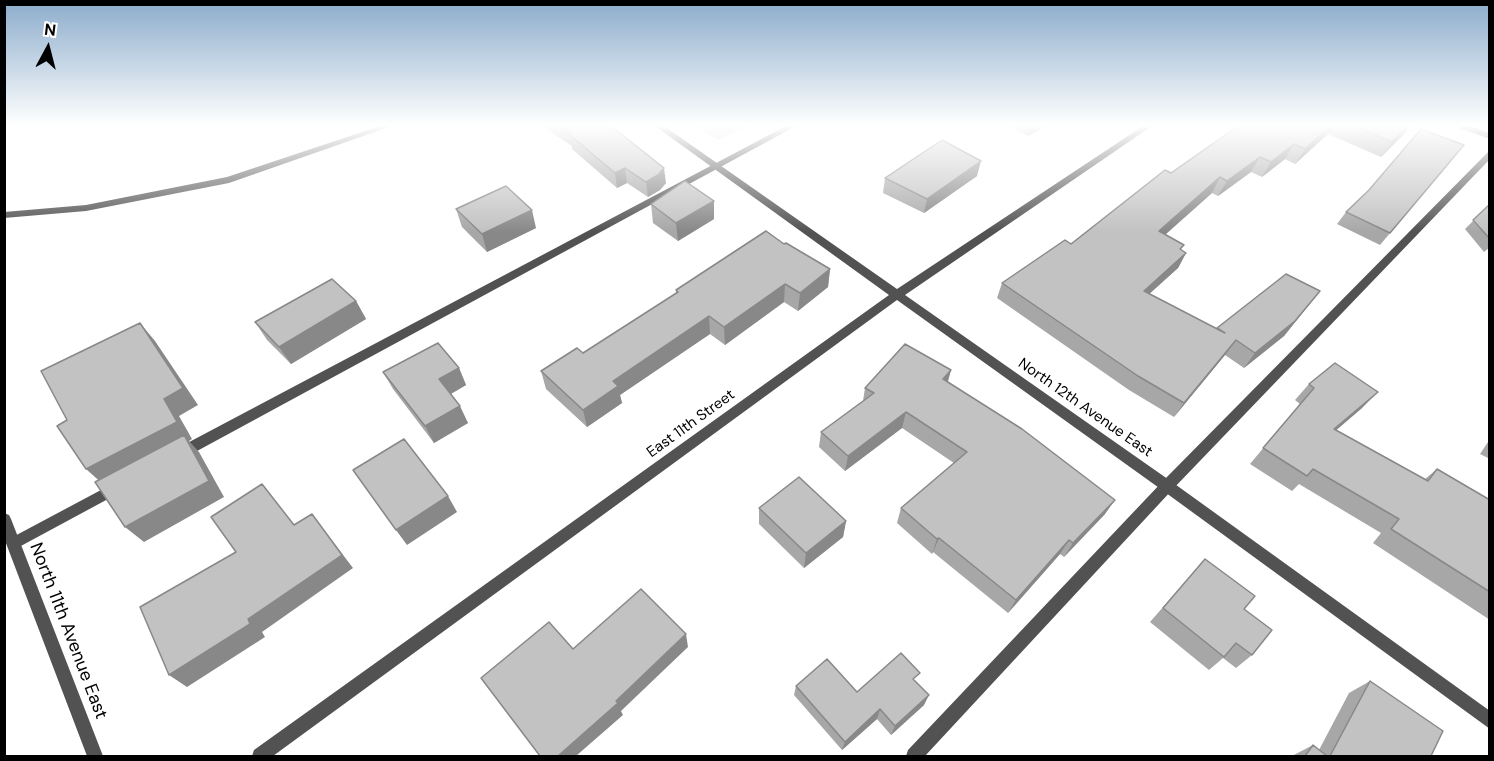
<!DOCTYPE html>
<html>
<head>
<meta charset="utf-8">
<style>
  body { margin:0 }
  #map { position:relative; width:1494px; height:761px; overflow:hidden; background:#fff; font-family:"DM Sans",sans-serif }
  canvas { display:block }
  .frame { position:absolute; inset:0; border:6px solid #000; pointer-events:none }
  .north { position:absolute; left:18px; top:18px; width:60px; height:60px; -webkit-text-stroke:4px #fff; paint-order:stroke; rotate:7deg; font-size:16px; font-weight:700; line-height:24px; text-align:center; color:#000 }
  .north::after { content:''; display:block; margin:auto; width:21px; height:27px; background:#000; clip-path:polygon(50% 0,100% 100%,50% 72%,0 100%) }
</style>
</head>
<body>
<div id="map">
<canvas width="1494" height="761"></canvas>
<div class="frame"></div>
<div class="north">N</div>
</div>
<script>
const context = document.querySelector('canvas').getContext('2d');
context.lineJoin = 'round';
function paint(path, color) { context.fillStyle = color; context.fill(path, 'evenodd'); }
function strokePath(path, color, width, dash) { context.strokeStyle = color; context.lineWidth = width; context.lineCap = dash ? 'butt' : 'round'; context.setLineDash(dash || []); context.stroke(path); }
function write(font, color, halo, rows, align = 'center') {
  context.font = font + ' "DM Sans",sans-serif'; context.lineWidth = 6; context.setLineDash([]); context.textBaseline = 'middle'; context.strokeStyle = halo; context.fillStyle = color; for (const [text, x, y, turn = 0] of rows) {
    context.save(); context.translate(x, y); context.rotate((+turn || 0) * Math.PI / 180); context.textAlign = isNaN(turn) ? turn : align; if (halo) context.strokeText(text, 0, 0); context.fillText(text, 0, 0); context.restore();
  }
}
paint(new Path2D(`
  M 694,126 L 748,126 L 718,140 Z`), '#d9d9d9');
paint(new Path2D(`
  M 786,126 L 796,126 L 186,457 L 181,458 L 176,457 L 175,453 L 176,449 Z
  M 1490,150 L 1490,159 L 1172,490 L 925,756 L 906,756 L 908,750 L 1162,482 Z
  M 116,482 L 121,484 L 123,488 L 121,492 L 19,547 L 14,549 L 9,547 L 7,543 L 9,539 Z`), '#525252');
paint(new Path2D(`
  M 655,126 L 664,126 L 897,289 L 1143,126 L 1152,126 L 905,295 L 1172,482 L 1490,711 L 1490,729 L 1162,490 L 897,300 L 273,756 L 252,756 L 254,750 L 889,295 Z
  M 1458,126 L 1469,126 L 1490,133 L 1490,139 L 1459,128 Z
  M 4,513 L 9,515 L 11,519 L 103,756 L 87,756 L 4,538 Z`), '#525252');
paint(new Path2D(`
  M 380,126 L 392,126 L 229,183 L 86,211 L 4,218 L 4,212 L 86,205 L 227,177 Z`), '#525252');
paint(new Path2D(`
  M 542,126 L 611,126 L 666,183 L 660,190 L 648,197 L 627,183 L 617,188 L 572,149 L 572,146 L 543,127 Z
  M 1009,126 L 1046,126 L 1028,136 Z
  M 1238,126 L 1410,126 L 1405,133 L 1381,157 L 1328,134 L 1295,164 L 1285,159 L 1262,177 L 1251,172 L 1218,196 L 1212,193 L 1165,235 L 1181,250 L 1186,253 L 1178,268 L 1149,294 L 1216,329 L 1308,306 L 1284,336 L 1244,368 L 1225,355 L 1174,417 L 1129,390 L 997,298 L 1002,283 L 1071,244 Z
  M 1464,145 L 1380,245 L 1337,224 L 1346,212 Z
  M 977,176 L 924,213 L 883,193 L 885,178 Z
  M 651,204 L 714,219 L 678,241 L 653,223 Z
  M 1490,204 L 1490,247 L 1484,252 L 1465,229 Z
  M 456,209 L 536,228 L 487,252 L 462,227 Z
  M 784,244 L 830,269 L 828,287 L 798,311 L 784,302 L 725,345 L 710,334 L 620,395 L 622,403 L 587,427 L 546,389 L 541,371 L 583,353 L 676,293 L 676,290 Z
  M 356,301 L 366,319 L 291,364 L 267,340 L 255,322 Z
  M 459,368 L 466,385 L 451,394 L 468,423 L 434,443 L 393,389 L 383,372 Z
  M 951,370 L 948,382 L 1105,514 L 1064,557 L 1060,554 L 1008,613 L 933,552 L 932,554 L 897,523 L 901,508 L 954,463 L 902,428 L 845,471 L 819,447 L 821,432 L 863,401 L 865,388 Z
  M 1309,384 L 1362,408 L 1336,430 L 1425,479 L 1437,469 L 1490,500 L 1490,620 L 1373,543 L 1381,533 L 1299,484 L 1292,491 L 1250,464 L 1300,404 L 1295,400 Z
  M 1490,439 L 1490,459 L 1480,454 Z
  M 759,508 L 846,521 L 843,537 L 804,568 L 759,524 Z
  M 1205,559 L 1244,609 L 1252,655 L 1236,668 L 1223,658 L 1209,670 L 1150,622 Z
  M 1370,681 L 1431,756 L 1292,756 L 1313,745 L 1319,750 L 1349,693 Z
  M 916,682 L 924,705 L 891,735 L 877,719 L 842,750 L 794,695 L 796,686 L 857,692 Z`), '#a7a7a7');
paint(new Path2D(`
  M 1031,126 L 1046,126 L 1028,136 Z
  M 1330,126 L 1334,126 L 1328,134 L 1295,164 L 1305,149 Z
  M 1408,126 L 1410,126 L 1405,133 L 1381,157 L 1392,142 Z
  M 1294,144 L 1285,159 L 1262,177 L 1271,162 Z
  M 1260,157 L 1251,172 L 1218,196 L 1227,181 Z
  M 981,161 L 977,176 L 924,213 L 927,199 Z
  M 625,168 L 627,183 L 617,188 L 615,173 Z
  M 664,168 L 666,183 L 660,190 L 648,197 L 646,182 Z
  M 1220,177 L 1212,193 L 1151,247 L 1159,231 Z
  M 714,201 L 714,219 L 678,241 L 676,223 Z
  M 532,210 L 536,228 L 487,252 L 482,234 Z
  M 1186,253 L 1178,268 L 1136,306 L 1144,291 Z
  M 830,269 L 828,287 L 798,311 L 800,293 Z
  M 785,284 L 784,302 L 725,345 L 724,327 Z
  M 1320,291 L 1284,336 L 1244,368 L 1255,353 Z
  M 356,301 L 366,319 L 291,364 L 279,347 Z
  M 709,316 L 710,334 L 620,395 L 622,403 L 587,427 L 583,410 L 613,381 Z
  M 140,323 L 155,341 L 198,405 L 179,416 L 192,439 L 189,441 L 199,452 L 224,497 L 144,542 L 125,527 L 105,486 L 86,469 Z
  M 1236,340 L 1225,355 L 1174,417 L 1184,403 Z
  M 459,368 L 466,385 L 447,396 L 439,379 Z
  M 951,370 L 946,386 L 943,379 Z
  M 1378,392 L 1362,408 L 1319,445 L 1334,429 Z
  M 460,406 L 468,423 L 434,443 L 425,426 Z
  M 906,412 L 902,428 L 845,471 L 848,456 Z
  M 448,496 L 457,512 L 407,545 L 396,530 Z
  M 1115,500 L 1105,514 L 1064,557 L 1073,543 Z
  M 312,514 L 353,568 L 262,632 L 265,637 L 187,687 L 169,675 Z
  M 846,521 L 843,537 L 804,568 L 806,553 Z
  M 939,538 L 933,552 L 932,554 L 937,539 Z
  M 1069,540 L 1060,554 L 1008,613 L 1016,600 Z
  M 686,634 L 688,647 L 621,711 L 623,715 L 576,756 L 558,756 L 616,701 Z
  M 929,695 L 924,705 L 891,735 L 895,726 Z
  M 880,709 L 877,719 L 842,750 L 845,742 Z`), '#888');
const building = new Path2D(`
  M 560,126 L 611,126 L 664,168 L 658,175 L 646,182 L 625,168 L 615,173 L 569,134 L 571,133 Z
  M 1238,126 L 1330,126 L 1305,149 L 1294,144 L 1271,162 L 1260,157 L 1227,181 L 1220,177 L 1159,231 L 1184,245 L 1180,249 L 1186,253 L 1144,291 L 1225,333 L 1217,328 L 1286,274 L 1320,291 L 1295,321 L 1255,353 L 1236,340 L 1184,403 L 1138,376 L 1002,283 L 1065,240 L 1071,244 L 1165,170 L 1171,173 Z
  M 1354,126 L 1408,126 L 1392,142 Z
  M 1421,129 L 1464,145 L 1390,233 L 1346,212 L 1369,190 Z
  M 942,140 L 981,161 L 927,199 L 885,178 Z
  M 685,181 L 714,201 L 676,223 L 651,204 Z
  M 506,186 L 532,210 L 482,234 L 456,209 Z
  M 1490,204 L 1490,239 L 1473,220 Z
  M 766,231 L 784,244 L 786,243 L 830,269 L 800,293 L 785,284 L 724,327 L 709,316 L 613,381 L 618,386 L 583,410 L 541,371 L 577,348 L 583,353 L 678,292 L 676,290 Z
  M 332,279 L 356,301 L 279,347 L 255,322 Z
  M 140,323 L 183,388 L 164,399 L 177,422 L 86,469 L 57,426 L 67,420 L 41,371 Z
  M 438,343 L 459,368 L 439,379 L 460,406 L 425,426 L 383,372 Z
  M 905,344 L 951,370 L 943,379 L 1022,429 L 1115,500 L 1073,543 L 1069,540 L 1016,600 L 939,538 L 937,539 L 901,508 L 967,452 L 906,412 L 848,456 L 821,432 L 874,393 L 865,388 Z
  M 1335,363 L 1378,392 L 1334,429 L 1428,481 L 1437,469 L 1490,500 L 1490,592 L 1391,529 L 1399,519 L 1313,469 L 1307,476 L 1263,448 L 1314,388 L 1309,384 Z
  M 184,435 L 209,481 L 125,527 L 95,482 Z
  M 404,439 L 448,496 L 396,530 L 353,470 Z
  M 799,477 L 846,521 L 806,553 L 759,508 Z
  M 262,484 L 294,525 L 312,514 L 342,555 L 248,619 L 250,624 L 169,675 L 140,607 L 236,552 L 211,517 Z
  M 1205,559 L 1255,596 L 1244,609 L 1272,630 L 1252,655 L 1236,643 L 1224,657 L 1163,608 Z
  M 641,589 L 686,634 L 616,701 L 618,703 L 558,756 L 540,756 L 481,678 L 549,622 L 573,649 Z
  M 901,653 L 920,673 L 913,679 L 929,695 L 895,726 L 880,709 L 845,742 L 796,686 L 827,659 L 857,692 Z
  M 1370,681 L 1443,731 L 1431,756 L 1330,756 Z
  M 1313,745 L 1327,756 L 1305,756 Z`);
paint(building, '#c2c2c2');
strokePath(building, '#888', 1.5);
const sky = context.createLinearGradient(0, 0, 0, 232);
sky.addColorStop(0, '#8baccb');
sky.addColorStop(0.54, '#fff');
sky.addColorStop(1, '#ffffff00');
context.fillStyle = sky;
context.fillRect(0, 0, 1494, 232);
write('15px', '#000', '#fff', [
  ["North 12th Avenue East",1085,408,35],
  ["East 11th Street",691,424,-36]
]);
write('18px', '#000', '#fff', [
  ["North 11th Avenue East",68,631,69]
]);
</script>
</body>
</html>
